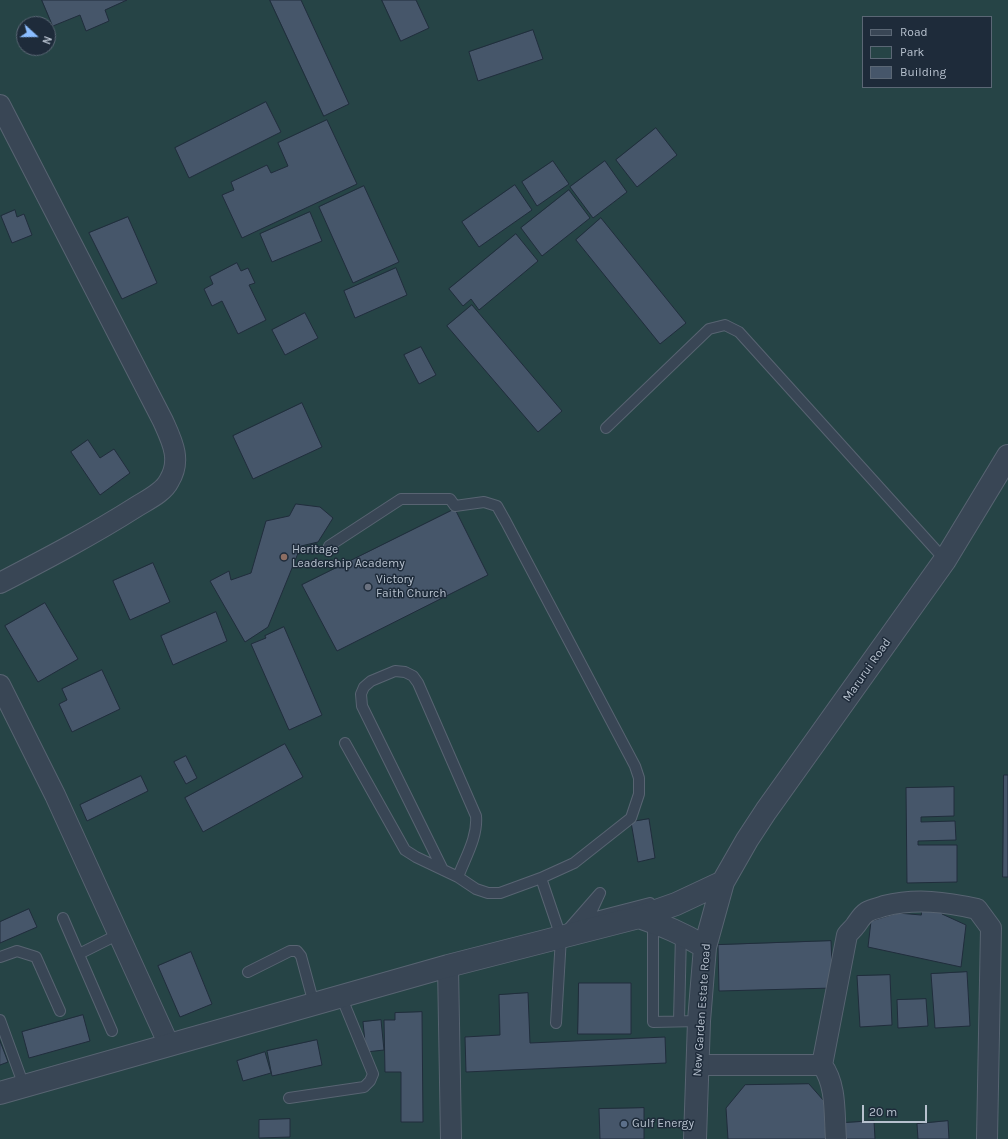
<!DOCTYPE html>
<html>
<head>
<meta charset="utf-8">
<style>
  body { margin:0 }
  #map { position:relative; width:1008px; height:1139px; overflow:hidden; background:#243446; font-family:Karla,sans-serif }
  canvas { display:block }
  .legend { position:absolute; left:862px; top:16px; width:130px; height:72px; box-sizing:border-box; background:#1e2b3a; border:1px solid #5b6775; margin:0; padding:5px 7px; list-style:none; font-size:12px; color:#b7c1ce }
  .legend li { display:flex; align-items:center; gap:8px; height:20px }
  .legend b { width:20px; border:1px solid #5b6775 }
  .north { position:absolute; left:16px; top:16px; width:40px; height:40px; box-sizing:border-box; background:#1e2b3a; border:1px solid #5b6775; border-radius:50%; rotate:111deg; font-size:11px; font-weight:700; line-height:16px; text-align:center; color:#b7c1ce }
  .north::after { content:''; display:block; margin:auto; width:14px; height:18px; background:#8bbdff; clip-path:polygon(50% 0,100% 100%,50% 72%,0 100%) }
  .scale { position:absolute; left:862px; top:1105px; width:65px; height:18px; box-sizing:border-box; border:2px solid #b7c1ce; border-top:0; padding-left:5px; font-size:12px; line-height:14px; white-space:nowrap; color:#b7c1ce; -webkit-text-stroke:3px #1e2b3a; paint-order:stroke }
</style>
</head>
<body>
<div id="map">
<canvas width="1008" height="1139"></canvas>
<ul class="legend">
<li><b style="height:5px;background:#394655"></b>Road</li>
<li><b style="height:11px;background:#264446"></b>Park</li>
<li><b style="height:11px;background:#46566a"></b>Building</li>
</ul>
<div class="north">N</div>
<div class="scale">20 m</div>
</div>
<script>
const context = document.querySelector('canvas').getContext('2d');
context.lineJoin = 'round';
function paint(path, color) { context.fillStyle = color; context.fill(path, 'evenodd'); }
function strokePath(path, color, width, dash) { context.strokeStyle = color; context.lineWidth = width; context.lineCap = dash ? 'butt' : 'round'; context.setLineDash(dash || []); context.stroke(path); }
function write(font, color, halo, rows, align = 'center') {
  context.font = font + ' Karla,sans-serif'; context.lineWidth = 3; context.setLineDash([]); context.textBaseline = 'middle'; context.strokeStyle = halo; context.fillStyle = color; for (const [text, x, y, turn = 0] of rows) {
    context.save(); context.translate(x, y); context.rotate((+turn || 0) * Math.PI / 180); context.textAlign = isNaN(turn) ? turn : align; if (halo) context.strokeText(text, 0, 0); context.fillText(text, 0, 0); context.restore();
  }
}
paint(new Path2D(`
  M 0,0 L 1008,0 L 1008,1139 L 0,1139 ZM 863,17 L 991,17 L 991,87 L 863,87 ZM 24,24 L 48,24 L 48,48 L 24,48 Z`), '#264446');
const building = new Path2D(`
  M 42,0 L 127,0 L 105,10 L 109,21 L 86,31 L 80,15 L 53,26 Z
  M 270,0 L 301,0 L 349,104 L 324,116 Z
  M 382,0 L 416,0 L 429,28 L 401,41 Z
  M 533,30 L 543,59 L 478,81 L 469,52 Z
  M 266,102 L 281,132 L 189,178 L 175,148 Z
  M 327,120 L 357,184 L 242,238 L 222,195 L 234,190 L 231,182 L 267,165 L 271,173 L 288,166 L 278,143 Z
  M 656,128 L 677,155 L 637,187 L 616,160 Z
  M 553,161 L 569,184 L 537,206 L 522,182 Z
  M 605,161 L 627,192 L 593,218 L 570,187 Z
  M 515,185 L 532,210 L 479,247 L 462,222 Z
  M 364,186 L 399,262 L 353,283 L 319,207 Z
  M 569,190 L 590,218 L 542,256 L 521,228 Z
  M 15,210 L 17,217 L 24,214 L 32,235 L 12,243 L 1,216 Z
  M 310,212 L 322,241 L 272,262 L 260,234 Z
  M 128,217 L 157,283 L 122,299 L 89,233 Z
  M 601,218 L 686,323 L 660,344 L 576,240 Z
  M 516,234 L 538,261 L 479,310 L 471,299 L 463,306 L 449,289 Z
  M 237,263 L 241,271 L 248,268 L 255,283 L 249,285 L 266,320 L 238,334 L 222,301 L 212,306 L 204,289 L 213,284 L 210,277 Z
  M 396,268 L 407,295 L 355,318 L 344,291 Z
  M 472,305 L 562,411 L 538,432 L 447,326 Z
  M 305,313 L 318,338 L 285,355 L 272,330 Z
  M 421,347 L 436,375 L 419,384 L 404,355 Z
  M 302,403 L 322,447 L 253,479 L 233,436 Z
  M 88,440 L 100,458 L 114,449 L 130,473 L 100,495 L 71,452 Z
  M 296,504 L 320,507 L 333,518 L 318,542 L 301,546 L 268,627 L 245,642 L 210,581 L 229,571 L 231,580 L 251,573 L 266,521 L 289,516 Z
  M 455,509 L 488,575 L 337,651 L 302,585 Z
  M 153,563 L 170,602 L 130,620 L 113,581 Z
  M 45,603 L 78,659 L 38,682 L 5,626 Z
  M 216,612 L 227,641 L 173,665 L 161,636 Z
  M 284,627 L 322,715 L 289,730 L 251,644 L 266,638 L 265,636 Z
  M 102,670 L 120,709 L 72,732 L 59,704 L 67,700 L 62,689 Z
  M 285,744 L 303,777 L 203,832 L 185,798 Z
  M 186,756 L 197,778 L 186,784 L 174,762 Z
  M 1004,775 L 1008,775 L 1008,877 L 1003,877 Z
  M 141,776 L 148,791 L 87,821 L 80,805 Z
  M 954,787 L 954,816 L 921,817 L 921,822 L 955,821 L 956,840 L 918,841 L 918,845 L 957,845 L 957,882 L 907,883 L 906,788 Z
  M 649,819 L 655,858 L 638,862 L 631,822 Z
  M 29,909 L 37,927 L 0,943 L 0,922 Z
  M 922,910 L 942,910 L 942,914 L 966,925 L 961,967 L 868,947 L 871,921 L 898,913 L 921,915 Z
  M 831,941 L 833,988 L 719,991 L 718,945 Z
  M 191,952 L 212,1004 L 180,1017 L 158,966 Z
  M 967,972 L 970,1026 L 935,1028 L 931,974 Z
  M 890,975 L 892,1025 L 860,1027 L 857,976 Z
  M 579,983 L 631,983 L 631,1034 L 578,1034 Z
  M 528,993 L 530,1043 L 665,1037 L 666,1063 L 466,1072 L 465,1037 L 500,1035 L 499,995 Z
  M 926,999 L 928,1026 L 898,1028 L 897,1000 Z
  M 422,1012 L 423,1122 L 401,1122 L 401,1072 L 385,1072 L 384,1020 L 395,1020 L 395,1013 Z
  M 83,1015 L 90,1041 L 29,1058 L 22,1032 Z
  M 381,1020 L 384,1050 L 366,1052 L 363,1022 Z
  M 317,1040 L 322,1065 L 272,1076 L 267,1051 Z
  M 0,1041 L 8,1062 L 0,1065 Z
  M 265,1052 L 271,1073 L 243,1081 L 237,1061 Z
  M 809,1084 L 824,1101 L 826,1139 L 728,1139 L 726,1108 L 745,1085 Z
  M 644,1108 L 644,1139 L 600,1139 L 599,1109 Z
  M 290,1119 L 290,1137 L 259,1138 L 259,1120 Z
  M 874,1121 L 875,1139 L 844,1139 L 843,1123 Z
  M 948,1121 L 949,1139 L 918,1139 L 917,1124 Z`);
paint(building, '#46566a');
strokePath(building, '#202d3c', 1);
const service = new Path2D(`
  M 606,428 L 709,329 L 725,325 L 739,332 L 945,560
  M 329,546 L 401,499 L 450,499 L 455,506 L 484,502 L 497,506 L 506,522 L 635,766 L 639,778 L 639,794 L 631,818 L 574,863 L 541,878 L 561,937 L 556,1023
  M 345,743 L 405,850 L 416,857 L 458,877 L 476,889 L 488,893 L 500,893 L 541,878
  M 443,870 L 362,706 L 361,694 L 364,687 L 371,681 L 395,671 L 405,672 L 413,676 L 418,683 L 476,816 C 478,837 465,858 458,877
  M 63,918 L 112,1031
  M 653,922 L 653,1022 L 699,1021
  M 565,933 L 600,893 L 588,919 L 650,903
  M 79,954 L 119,934
  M 0,957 L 17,951 L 36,957 L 60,1011
  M 248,972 L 290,951 L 297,951 L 301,956 L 314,1004
  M 0,1020 L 24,1086
  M 679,1021 L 681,933
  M 289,1098 L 364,1087 L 370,1081 L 373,1074 L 341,996`);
const minor = new Path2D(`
  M 0,105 L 163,421 C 172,441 182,460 169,481 C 163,493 147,500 136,507 C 92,535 46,559 0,583
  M 0,685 L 55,795 L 169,1045
  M 448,966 L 451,1139
  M 698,1065 L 822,1065 C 837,1085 834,1115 836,1139
  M 822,1065 L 847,935 C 849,932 853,929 855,926 C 859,921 861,916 867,912 C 872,909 879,908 884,906 C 916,898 946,902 977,909 L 991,928 L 987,1139`);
const tertiary = new Path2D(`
  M 639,917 C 664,926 682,933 705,947
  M 0,1093 L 448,966 L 639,917 L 676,904 L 723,882
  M 695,1139 L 699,1021 L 705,947 L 723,882 L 747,840 L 766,811 L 945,560 L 1008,456`);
strokePath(service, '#586472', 12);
strokePath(minor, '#586472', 22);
strokePath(tertiary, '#586472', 24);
strokePath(service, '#394655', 10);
strokePath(minor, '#394655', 20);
strokePath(tertiary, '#394655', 22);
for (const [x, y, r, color] of [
  [284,557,4,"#8d6e63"],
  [368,587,4,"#6b7280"],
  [624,1124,4,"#5c6f8a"]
]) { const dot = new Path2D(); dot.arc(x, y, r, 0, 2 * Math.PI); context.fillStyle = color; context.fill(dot); strokePath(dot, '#1e2b3a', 1.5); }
write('12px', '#b7c1ce', '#1e2b3a', [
  ["Heritage",292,550],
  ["Leadership Academy",292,564],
  ["Victory",376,580],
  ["Faith Church",376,594],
  ["Gulf Energy",632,1124]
], 'left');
write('12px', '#b7c1ce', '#1e2b3a', [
  ["Marurui Road",867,670,-55],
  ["New Garden Estate Road",702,1010,-86]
]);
</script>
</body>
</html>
